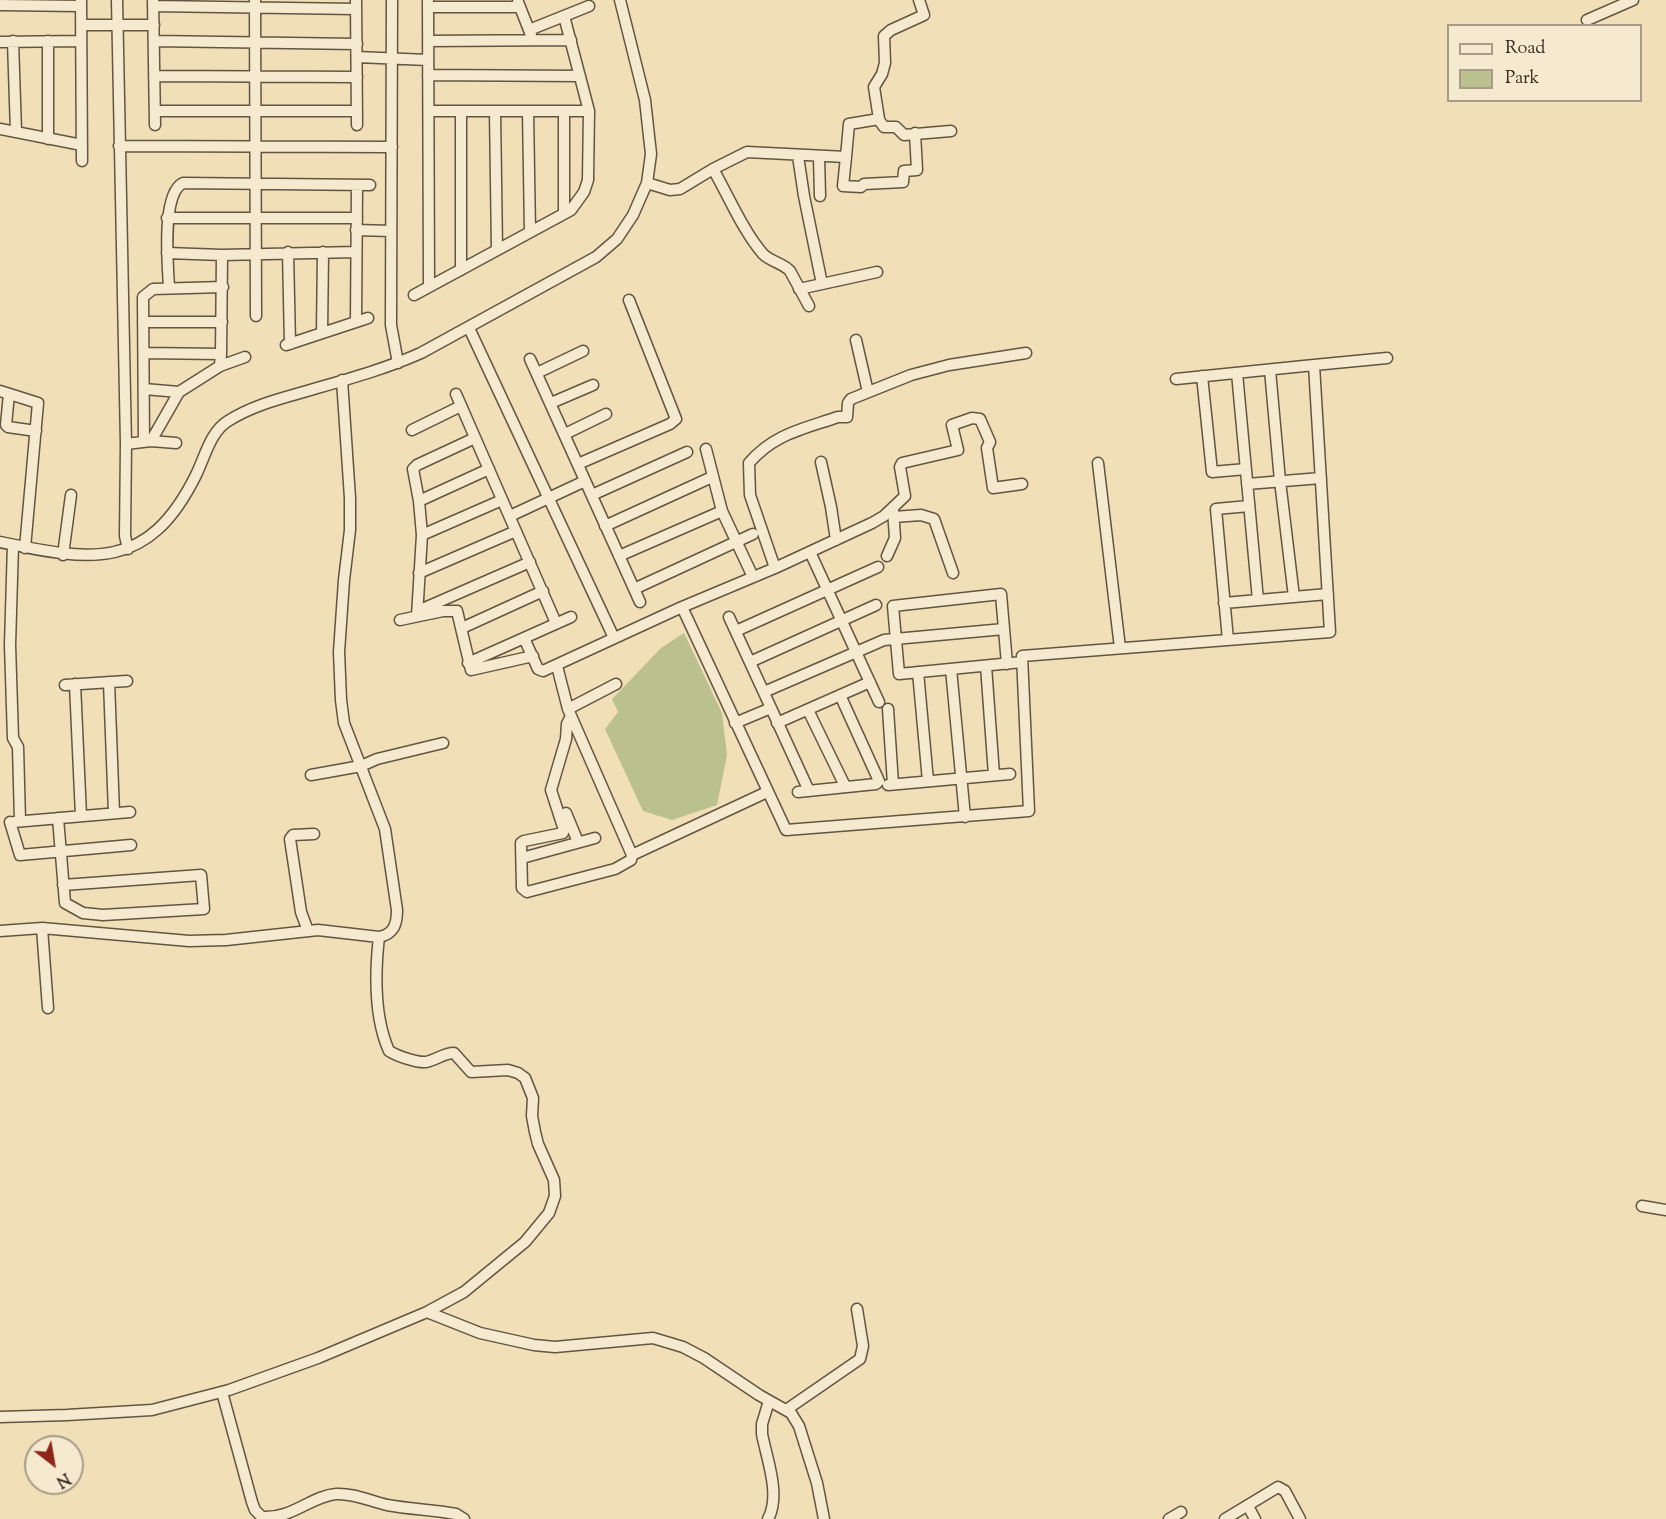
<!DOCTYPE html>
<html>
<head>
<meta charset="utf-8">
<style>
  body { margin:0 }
  #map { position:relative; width:1666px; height:1519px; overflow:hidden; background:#f0dfb7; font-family:"Sorts Mill Goudy",serif }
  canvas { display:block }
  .legend { position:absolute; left:1447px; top:24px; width:195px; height:78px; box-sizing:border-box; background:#f5ead0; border:2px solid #a89c88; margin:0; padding:8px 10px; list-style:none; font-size:18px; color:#34271b }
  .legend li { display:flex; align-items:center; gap:12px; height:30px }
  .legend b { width:30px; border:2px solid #a89c88 }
  .north { position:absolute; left:24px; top:1435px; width:60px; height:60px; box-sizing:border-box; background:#f5ead0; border:2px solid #a89c88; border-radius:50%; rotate:149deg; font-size:16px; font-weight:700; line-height:24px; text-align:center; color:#34271b }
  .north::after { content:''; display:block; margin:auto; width:21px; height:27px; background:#8f2418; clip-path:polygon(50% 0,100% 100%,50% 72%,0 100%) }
</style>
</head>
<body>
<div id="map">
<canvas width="1666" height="1519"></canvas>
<ul class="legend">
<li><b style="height:8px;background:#f5ead0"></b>Road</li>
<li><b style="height:16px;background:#bac18e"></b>Park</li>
</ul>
<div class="north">N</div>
</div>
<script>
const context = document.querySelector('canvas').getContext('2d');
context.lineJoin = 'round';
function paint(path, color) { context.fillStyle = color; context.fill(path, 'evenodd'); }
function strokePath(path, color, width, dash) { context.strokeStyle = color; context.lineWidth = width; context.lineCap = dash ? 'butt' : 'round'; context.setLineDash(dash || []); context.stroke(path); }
paint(new Path2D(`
  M 684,633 L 722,713 L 727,755 L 717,805 L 672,820 L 643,811 L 605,729 L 618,712 L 612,699 L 661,648 Z`), '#bac18e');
const minor = new Path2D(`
  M 81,0 L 82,161
  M 117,0 L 126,444
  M 153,0 L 155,125
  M 255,0 L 256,316
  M 356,0 L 357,125
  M 392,0 L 391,325 L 398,363
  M 428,0 L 429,287
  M 518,2 L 531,35
  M 0,5 L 81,6
  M 153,6 L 356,9
  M 428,7 L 520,7
  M 1587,20 L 1633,0
  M 81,25 L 154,25
  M 529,30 L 589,6
  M 13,41 L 16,132
  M 48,41 L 48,139
  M 154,41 L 357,44
  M 428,41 L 571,40
  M 0,42 L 81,41
  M 357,57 L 428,60
  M 428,75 L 580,76
  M 154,76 L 357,77
  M 155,111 L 357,111
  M 429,111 L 589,111
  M 495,111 L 497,250
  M 528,111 L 530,232
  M 564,111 L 564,213
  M 461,112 L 461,270
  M 879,120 L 884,127 L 896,127 L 904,135 L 951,131
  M 0,129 L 82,145
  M 119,146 L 392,147
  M 798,156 L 804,196 L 822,284
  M 819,156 L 820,196
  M 846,157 L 843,186 L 861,187 L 864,184 L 903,182 L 904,171 L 917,170 L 915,133
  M 713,169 C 728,195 743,231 763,254 C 771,262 783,263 790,271 L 809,306
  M 647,183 L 670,190 L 680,189 L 713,169 L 747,152 L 846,157 L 849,124 L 879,119 L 874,87 L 882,74 L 885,63 L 884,36 L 891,30 L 924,15 L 919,0
  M 167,218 L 357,218
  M 356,230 L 391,231
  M 288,252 L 290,344
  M 167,253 L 222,255 L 356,252
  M 169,288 C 168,266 161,194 183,183 L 370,185
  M 799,289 L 877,272
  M 414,295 L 571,210 L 584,192 L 588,180 L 589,111 L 564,16
  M 143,322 L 222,322
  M 356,322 L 357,185
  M 469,328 L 614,638
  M 322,333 L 323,252
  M 856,340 L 868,392
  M 286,345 L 368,318
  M 144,353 L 221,354
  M 530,359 L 640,602
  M 220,366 L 221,354 L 222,255
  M 1270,370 L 1280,481 L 1294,597
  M 537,373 L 583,351
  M 1237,373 L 1258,600
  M 1202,376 L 1212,472 L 1246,469
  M 1176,379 L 1314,365
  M 144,389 L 179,392
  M 0,391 L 38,403 L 25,548
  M 9,394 L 6,425 L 8,427 L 36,431
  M 456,394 L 556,623
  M 551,403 L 593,385
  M 412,430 L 461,406
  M 565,434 L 606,414
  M 151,441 L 179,392 L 220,366 L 245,357
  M 144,442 L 143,297 L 153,289 L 223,287
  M 706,449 L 722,511 L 753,577
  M 821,462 L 831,507 L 836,540
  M 1098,463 L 1120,648
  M 578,464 L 670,424 L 676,419 L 629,300
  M 1247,484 L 1321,478
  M 592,495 L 687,452
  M 419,501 L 489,469
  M 510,516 L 585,481
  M 894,517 L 921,515 L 934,519 L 953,573
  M 605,526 L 712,477
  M 422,535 L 502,500
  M 0,542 C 92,561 148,572 196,475 C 205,457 210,432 228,421 C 250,407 275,400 300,393 C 341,381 383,370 421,353 L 596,257 L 617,239 L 633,215 L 647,183 L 651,154 L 645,100 L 620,0
  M 13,545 L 10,645 L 13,738 L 18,747 L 20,821
  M 128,549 L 125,536 L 126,444 L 151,441 L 176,443
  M 810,552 L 879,702
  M 63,555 L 71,495
  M 619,556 L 722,511
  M 887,556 L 895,538 L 893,510
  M 775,568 L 750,495 L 749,463 C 774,434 803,429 838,417 L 847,417 L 848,403 L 851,399 L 911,375 L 949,365 L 1026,353
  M 419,573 L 516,531
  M 634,589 L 753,534
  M 1224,603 L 1328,594
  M 682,607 L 786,830 L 1029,811 L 1022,656 L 1330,632 L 1314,365 L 1387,358
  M 420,610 L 530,562
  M 417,616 L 422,535 L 419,501 L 413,469 L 417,465 L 475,438
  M 729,617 L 771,708
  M 400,620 L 443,611 L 457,611 L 471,670 L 533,656
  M 462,628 L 543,591
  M 736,631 L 878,567
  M 524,638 L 538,669 L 543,671 L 682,607 L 775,568 L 872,523 L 884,516 L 905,496 L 900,467 L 902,463 L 958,450 L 952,425 L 972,418 L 980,419 L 990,442 L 987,448 L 993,488 L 1022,484
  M 1228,640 L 1216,509 L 1249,506
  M 750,662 L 876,605
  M 468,663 L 571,617
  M 1007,664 L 1001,594 L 893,606 L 899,674 L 1022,662
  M 557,666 L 568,709
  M 986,666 L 994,775
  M 951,669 L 965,817
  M 918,672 L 928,781
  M 109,682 L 114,813
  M 75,684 L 81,816
  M 65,685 L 127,681
  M 764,692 L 884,640 L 1004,629
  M 888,709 L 893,784
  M 808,710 L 845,786
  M 571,716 L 567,724 L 566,739 L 551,790 L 564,830 L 563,833 L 524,841 L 521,843 L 522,888 L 527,892 L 615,869 L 631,860 L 632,855 L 568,709 L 616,684
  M 735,723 L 771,708 L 809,791
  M 777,723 L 870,682
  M 311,775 L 361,766 L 377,759 L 443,743
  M 888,785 L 1010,774
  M 798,792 L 876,784 L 879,781 L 840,695
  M 566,813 L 578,842
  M 58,818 L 65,903 L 83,913 L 103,915 L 204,909 L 201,875 L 63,885
  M 10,822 L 20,855 L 131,845
  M 14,822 L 130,812
  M 632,855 L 767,792
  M 522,858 L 595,838
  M 0,931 L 42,928
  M 308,931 L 301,912 L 290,839 L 293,835 L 314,834
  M 48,1008 L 42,928 L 189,941 L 226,940 L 318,930 L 379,937 C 394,934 397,924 397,910 L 385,829 L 344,723 L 341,700 L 339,652 L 344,580 L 350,530 L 350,498 L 342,380
  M 1642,1206 L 1666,1210
  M 427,1312 L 480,1333 L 534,1345 L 555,1347 L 653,1338 L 683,1347 L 704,1358 L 759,1395 L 791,1413 L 799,1426 L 817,1483 L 824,1519
  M 222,1392 L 252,1502 L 255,1510 L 262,1517 C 293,1519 311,1496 336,1494 C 353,1493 370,1501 387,1505 C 409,1509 433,1510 456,1514 L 464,1519
  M 786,1410 L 860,1359 L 863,1346 L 857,1309
  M 0,1417 L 67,1415 L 152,1410 L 229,1390 L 318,1358 L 427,1312 L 464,1292 L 525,1242 L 549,1213 L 555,1196 L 554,1180 L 538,1144 L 535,1132 L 532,1116 L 533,1098 L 525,1078 L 518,1073 L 508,1070 L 471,1072 L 454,1053 C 444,1053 436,1060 426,1062 C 417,1063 397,1056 389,1051 C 374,1017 375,972 379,937
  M 1248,1506 L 1255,1519
  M 768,1519 C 781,1495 767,1460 762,1434 L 762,1424 L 769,1401
  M 1169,1519 L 1181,1512
  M 1225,1519 L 1278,1487 L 1285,1491 L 1300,1519`);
strokePath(minor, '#635542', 13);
strokePath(minor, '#f5ead0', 10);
</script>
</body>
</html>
